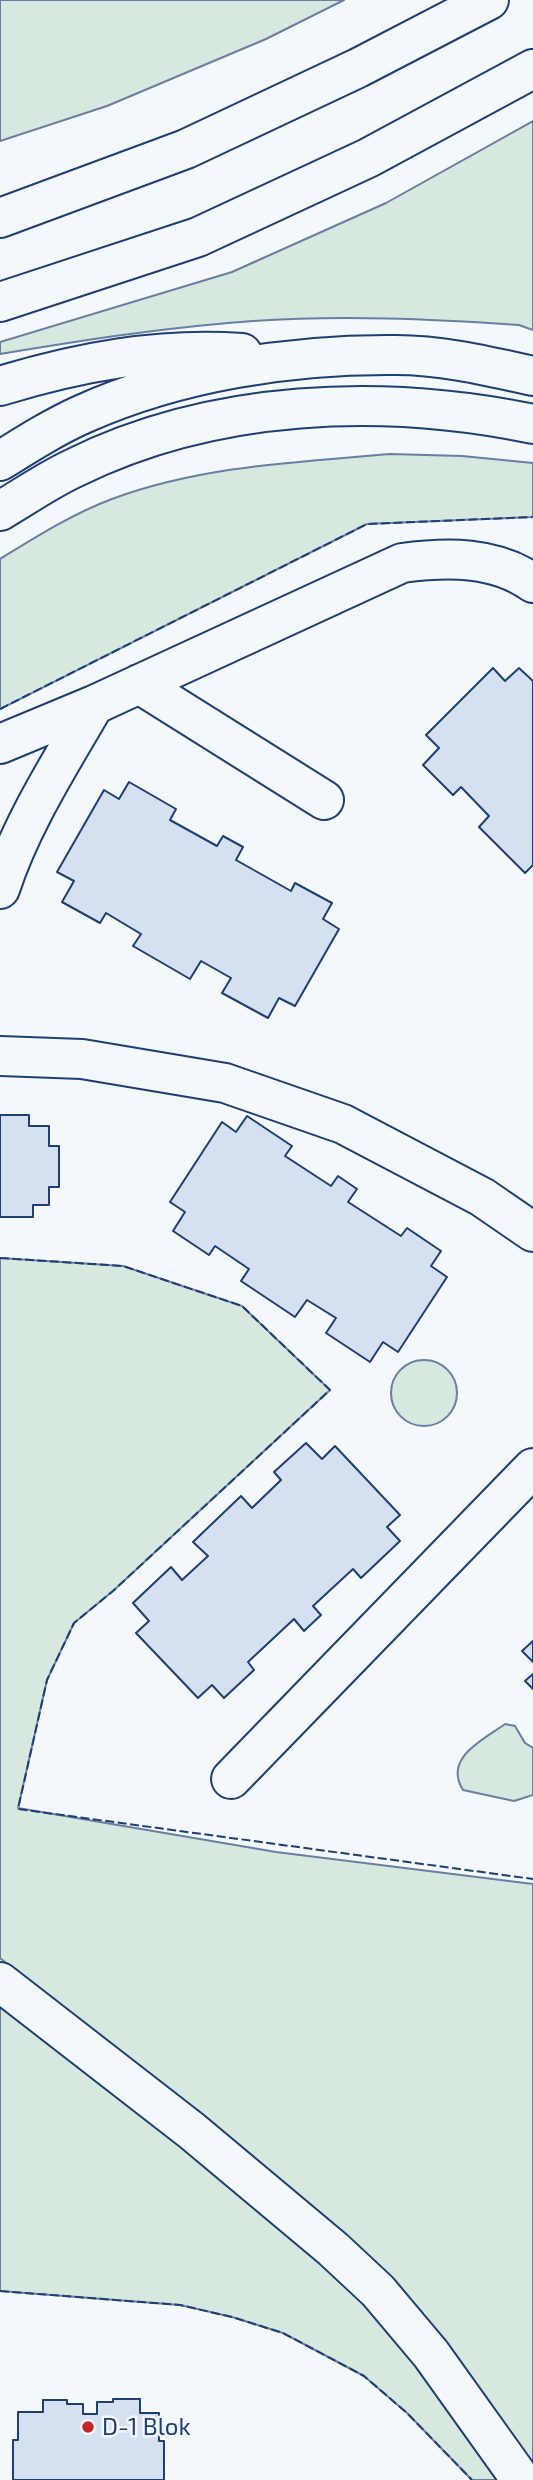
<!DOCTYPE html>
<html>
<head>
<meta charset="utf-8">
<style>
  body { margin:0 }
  canvas { display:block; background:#f4f7fb }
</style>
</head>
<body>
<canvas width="533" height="2480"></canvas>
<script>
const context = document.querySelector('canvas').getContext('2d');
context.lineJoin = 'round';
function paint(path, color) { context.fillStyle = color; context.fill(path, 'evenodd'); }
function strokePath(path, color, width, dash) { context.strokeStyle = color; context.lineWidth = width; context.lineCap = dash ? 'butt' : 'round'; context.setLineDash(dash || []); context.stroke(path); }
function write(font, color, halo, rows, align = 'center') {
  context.font = font + ' "Exo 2",sans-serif'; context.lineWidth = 5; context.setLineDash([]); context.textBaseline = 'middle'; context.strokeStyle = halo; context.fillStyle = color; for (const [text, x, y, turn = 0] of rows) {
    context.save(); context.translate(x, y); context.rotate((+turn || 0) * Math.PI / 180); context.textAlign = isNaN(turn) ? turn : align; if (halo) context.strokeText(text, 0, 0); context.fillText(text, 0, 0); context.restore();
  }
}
const green = new Path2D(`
  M 0,0 L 344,0 L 266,39 L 107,106 L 0,141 Z
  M 533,121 L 533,330 L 519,325 C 430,319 342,315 253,321 C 168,327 84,340 0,354 L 0,342 L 232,272 L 386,203 Z
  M 390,454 L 462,456 L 533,463 L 533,517 L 367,524 L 0,709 L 0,559 C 36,537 72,514 112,499 C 201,466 297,462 390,454 Z
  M 0,1258 L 123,1266 L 242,1306 L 330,1390 L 113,1591 L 74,1623 L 47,1680 L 18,1808 L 276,1852 L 533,1884 L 533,2463 L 390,2281 L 0,1958 Z
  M391 1393a33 33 0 1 1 66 0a33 33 0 1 1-66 0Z
  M 505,1724 L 515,1726 L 525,1743 L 533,1748 L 533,1795 L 514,1801 L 463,1790 C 443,1758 483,1740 505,1724 Z
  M 0,1994 L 366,2297 L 505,2480 L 472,2480 L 407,2413 L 364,2376 L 283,2333 L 232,2317 L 180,2305 L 0,2291 Z`);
paint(green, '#d7e8df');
strokePath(green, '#687fa3', 2);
const building = new Path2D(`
  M 493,668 L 505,681 L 519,668 L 533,681 L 533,865 L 525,873 L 479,827 L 489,816 L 461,787 L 453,795 L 423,765 L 439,748 L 426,735 Z
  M 129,782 L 176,809 L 170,820 L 217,846 L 223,836 L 243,847 L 236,860 L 291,891 L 295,883 L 332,903 L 323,919 L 339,929 L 295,1006 L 279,998 L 268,1018 L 222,993 L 231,978 L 201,961 L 190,979 L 133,946 L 141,934 L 106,913 L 100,923 L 62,902 L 74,881 L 57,872 L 104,790 L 119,799 Z
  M 0,1115 L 29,1115 L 29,1126 L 49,1126 L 49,1146 L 59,1146 L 59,1187 L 49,1187 L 49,1205 L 33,1205 L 33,1217 L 0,1217 Z
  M 247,1116 L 292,1146 L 285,1156 L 331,1186 L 338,1176 L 357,1189 L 348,1202 L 401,1236 L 407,1228 L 441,1251 L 431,1266 L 447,1277 L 398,1352 L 383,1342 L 370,1362 L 326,1333 L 336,1318 L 307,1300 L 295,1317 L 241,1281 L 249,1269 L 215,1246 L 209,1255 L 173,1231 L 185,1212 L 170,1202 L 222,1122 L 236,1132 Z
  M 306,1443 L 322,1459 L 335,1446 L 400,1515 L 387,1527 L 400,1541 L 361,1578 L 353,1569 L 313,1606 L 321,1615 L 304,1631 L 294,1619 L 248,1662 L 254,1670 L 224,1698 L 212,1685 L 198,1698 L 136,1633 L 149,1621 L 133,1603 L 171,1567 L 182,1580 L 208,1556 L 193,1542 L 241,1496 L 252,1508 L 281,1480 L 274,1472 Z
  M 533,1641 L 533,1662 L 522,1651 Z
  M 533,1674 L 533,1689 L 525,1681 Z
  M 113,2399 L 140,2399 L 140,2413 L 159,2413 L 159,2441 L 164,2441 L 164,2480 L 13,2480 L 13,2440 L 18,2440 L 18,2412 L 43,2412 L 43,2400 L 67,2400 L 67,2404 L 83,2404 L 83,2414 L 97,2414 L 97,2402 L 113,2402 Z`);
paint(building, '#d5e0f0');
strokePath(building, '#1d3f73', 2);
const minor = new Path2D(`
  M 139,684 L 324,800
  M 0,744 L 94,705 L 402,563 C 447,557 495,556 533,583
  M 0,889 C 21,824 60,764 94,705
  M 0,1056 L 82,1059 L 225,1083 L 343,1124 L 482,1197 L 533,1232
  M 231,1779 L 533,1468
  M 0,1982 L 192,2131 L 333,2249 L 378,2291 L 431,2354 L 521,2480`);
const major = new Path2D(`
  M 0,386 C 79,362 159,347 242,353
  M 0,461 C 27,444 54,427 83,414 C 179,371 292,354 396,355 C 442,355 488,366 533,376
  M 0,511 C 24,497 48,480 74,468 C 213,399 383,393 533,424`);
const highway = new Path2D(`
  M 0,218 L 186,149 L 358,68 L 489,0
  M 0,302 L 198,237 L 368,158 L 533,69`);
strokePath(minor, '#1d3f73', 42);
strokePath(major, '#1d3f73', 42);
strokePath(highway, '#1d3f73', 42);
strokePath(minor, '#f4f7fb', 38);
strokePath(major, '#f4f7fb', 38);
strokePath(highway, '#f4f7fb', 38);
strokePath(new Path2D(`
  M 0,709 L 367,524 L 533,517
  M 0,1258 L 123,1266 L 242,1306 L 330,1390 L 113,1591 L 74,1623 L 47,1680 L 18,1809 L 533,1879
  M 0,2291 L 180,2305 L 232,2317 L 283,2333 L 364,2376 L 407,2413 L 472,2480`), '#1d3f73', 2, [9, 3.5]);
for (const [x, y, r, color] of [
  [88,2427,7,"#c62828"]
]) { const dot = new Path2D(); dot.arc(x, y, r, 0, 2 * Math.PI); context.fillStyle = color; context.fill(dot); strokePath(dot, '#f4f7fb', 2.5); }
write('24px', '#1d3f73', '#f4f7fb', [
  ["D-1 Blok",102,2427]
], 'left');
</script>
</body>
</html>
